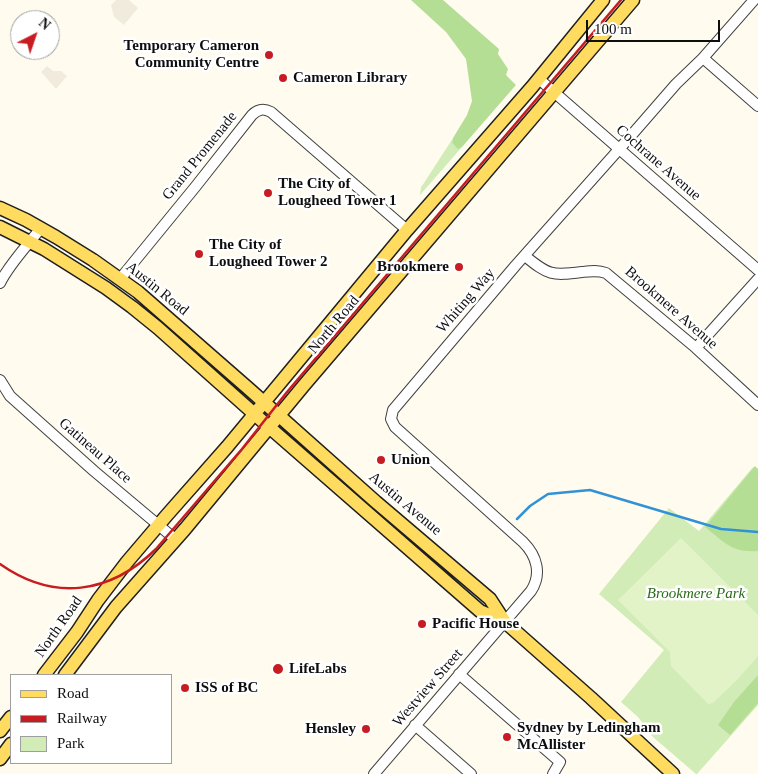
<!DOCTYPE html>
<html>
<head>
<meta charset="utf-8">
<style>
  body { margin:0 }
  #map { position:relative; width:758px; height:774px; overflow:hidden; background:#fffcef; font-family:"Times New Roman",serif }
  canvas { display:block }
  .legend { position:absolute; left:10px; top:674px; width:162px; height:90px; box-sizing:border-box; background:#fff; border:1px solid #9f9f9f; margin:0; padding:6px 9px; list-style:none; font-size:15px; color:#0e0e0e }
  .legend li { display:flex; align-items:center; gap:10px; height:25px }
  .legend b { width:25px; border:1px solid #9f9f9f }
  .north { position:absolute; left:10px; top:10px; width:50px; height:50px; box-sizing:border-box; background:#fff; border:1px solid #9f9f9f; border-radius:50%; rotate:41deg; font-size:14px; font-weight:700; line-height:20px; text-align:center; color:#0e0e0e }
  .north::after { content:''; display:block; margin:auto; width:18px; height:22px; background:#c71d22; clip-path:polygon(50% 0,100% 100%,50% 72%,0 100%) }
  .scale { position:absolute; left:586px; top:20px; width:134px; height:22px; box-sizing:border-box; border:2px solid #0e0e0e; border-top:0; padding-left:6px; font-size:15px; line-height:18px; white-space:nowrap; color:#0e0e0e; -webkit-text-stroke:4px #fff; paint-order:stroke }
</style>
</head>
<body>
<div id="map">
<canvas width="758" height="774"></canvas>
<ul class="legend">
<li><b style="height:6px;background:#ffdb5f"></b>Road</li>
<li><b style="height:6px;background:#c71d22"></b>Railway</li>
<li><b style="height:14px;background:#d1ecb6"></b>Park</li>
</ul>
<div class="north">N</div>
<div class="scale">100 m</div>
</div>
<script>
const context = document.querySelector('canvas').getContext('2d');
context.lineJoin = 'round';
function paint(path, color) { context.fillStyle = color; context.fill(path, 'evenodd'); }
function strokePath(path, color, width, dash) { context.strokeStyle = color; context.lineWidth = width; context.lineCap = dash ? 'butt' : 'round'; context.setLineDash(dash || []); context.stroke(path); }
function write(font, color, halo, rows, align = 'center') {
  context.font = font + ' "Times New Roman",serif'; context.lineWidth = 5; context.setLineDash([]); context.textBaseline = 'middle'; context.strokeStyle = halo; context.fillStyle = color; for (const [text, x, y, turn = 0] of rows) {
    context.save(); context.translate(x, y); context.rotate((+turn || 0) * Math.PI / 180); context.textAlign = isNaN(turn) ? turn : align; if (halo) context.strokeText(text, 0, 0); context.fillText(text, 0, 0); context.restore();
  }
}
paint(new Path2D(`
  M 453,138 L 452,143 L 458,148 L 462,147 L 420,195 L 421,187 L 424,183 Z
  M 753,467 L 758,472 L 758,705 L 697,774 L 696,774 L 653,737 L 638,717 L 621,702 L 664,650 L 599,594 L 669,508 L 699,531 Z`), '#d1ecb6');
paint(new Path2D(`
  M 411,0 L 443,0 L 499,49 L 498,54 L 508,69 L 506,75 L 516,85 L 462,147 L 458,149 L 452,143 L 453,138 L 467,115 L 472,101 L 466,59 L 446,32 Z
  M 755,466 L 758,469 L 758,551 C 732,553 724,542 705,527 Z
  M 758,675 L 758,703 L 730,735 L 718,725 L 734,702 Z`), '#b4de94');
paint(new Path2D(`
  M 681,538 L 758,615 L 758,656 L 738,679 L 713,703 L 708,704 L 671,666 L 670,652 L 618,600 Z`), '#e3f3c8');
paint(new Path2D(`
  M 116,0 L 129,0 L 138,8 L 124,25 L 114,17 L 111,5 Z
  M 47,66 L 53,71 L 62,71 L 63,73 L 67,76 L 56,89 L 41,72 Z`), '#f0ebdd');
strokePath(new Path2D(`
  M 517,519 L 530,506 L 548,494 L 590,490 L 721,529 L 758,532`), '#3292d6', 2.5);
const minor = new Path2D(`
  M 703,58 L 758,106
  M 539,79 L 758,270
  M 525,256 C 548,275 552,276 582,272 C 591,271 598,270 606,273 L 696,348 L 758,405
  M 120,279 L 196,186 L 252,115 C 258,109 263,108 271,112 L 407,230
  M 0,283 C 10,263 27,246 41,228
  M 696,348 L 758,279
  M 0,380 L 10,396 L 94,471 L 175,539
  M 459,674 L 560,762 L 553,774
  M 415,725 L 471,774
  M 374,774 L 531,591 C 542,574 537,556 523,542 L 395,427 L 391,419 L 393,410 L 516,265 L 629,138 L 676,84 L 703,58 L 754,0`);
const major = new Path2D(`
  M 0,208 L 26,220 L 56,237 L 93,260 L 138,292 L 249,389 L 376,502 L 490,599 L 505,622
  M 0,227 L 44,249 L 106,288 L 132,307 L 158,328 L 269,427 L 480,611 L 505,622 L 591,698 L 673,774
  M 44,675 L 77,632 L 98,600 L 127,562 L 167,515 L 227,447 L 407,230 L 532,87 L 603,0
  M 65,675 L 116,607 L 185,529 L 305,384 L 633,0
  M 0,731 L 11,717
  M 0,759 L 11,744`);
strokePath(minor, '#414141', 12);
strokePath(major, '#1f1f1f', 15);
strokePath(minor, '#fff', 10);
strokePath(major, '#ffdb5f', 12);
strokePath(new Path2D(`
  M 0,564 C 54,602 110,594 156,549 L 242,449 L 287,392 L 621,0`), '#c71d22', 2.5);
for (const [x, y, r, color] of [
  [269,55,5,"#c71d22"],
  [283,78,5,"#c71d22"],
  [268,193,5,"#c71d22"],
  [199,254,5,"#c71d22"],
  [459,267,5,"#c71d22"],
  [381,460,5,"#c71d22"],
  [422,624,5,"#c71d22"],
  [278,669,6,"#c71d22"],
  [185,688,5,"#c71d22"],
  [366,729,5,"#c71d22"],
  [507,737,5,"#c71d22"]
]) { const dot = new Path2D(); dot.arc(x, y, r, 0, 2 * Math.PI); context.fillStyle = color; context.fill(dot); strokePath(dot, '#fff', 2); }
write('bold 15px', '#0e0e0e', '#fff', [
  ["Temporary Cameron",259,46,"right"],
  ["Community Centre",259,63,"right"],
  ["Cameron Library",293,78],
  ["The City of",278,184],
  ["Lougheed Tower 1",278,201],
  ["The City of",209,245],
  ["Lougheed Tower 2",209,262],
  ["Brookmere",449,267,"right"],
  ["Union",391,460],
  ["Pacific House",432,624],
  ["LifeLabs",289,669],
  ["ISS of BC",195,688],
  ["Sydney by Ledingham",517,728],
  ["McAllister",517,745],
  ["Hensley",356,729,"right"]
], 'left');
write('15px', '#0e0e0e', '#fff', [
  ["Grand Promenade",200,156,-51],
  ["Cochrane Avenue",658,163,41],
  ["Austin Road",157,289,39],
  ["Whiting Way",466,301,-49],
  ["Brookmere Avenue",671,308,41],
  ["North Road",334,325,-50],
  ["Gatineau Place",95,451,41],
  ["Austin Avenue",405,504,40],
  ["North Road",59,627,-55],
  ["Westview Street",428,688,-49]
]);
write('italic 15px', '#296a1a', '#fff', [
  ["Brookmere Park",696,594]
]);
</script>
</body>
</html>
